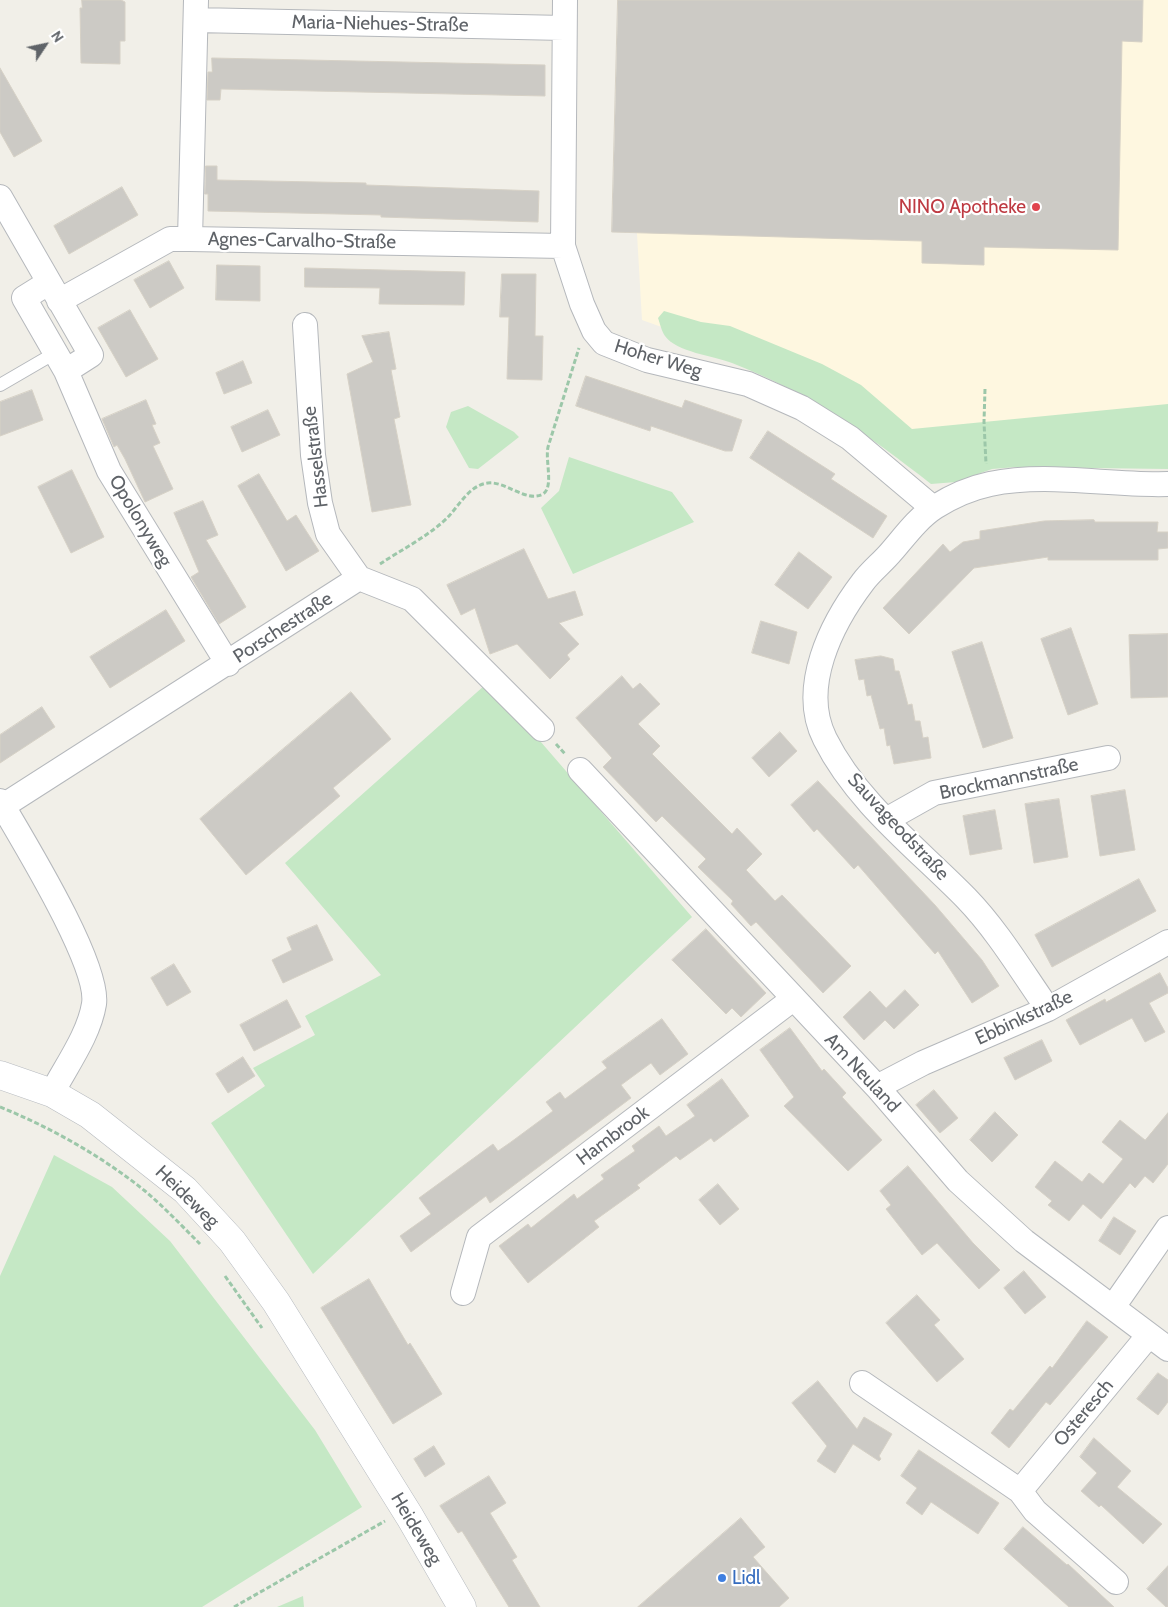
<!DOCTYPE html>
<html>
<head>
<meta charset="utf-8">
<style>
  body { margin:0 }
  #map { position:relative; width:1168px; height:1607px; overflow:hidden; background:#f1efe8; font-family:Cabin,sans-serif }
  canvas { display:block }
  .north { position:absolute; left:20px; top:20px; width:50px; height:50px; -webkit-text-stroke:4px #fff; paint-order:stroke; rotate:56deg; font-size:14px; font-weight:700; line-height:20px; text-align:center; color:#5f6368 }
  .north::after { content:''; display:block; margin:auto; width:18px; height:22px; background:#5f6368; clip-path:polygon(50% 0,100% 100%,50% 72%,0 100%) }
</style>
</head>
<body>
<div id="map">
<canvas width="1168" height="1607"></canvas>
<div class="north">N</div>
</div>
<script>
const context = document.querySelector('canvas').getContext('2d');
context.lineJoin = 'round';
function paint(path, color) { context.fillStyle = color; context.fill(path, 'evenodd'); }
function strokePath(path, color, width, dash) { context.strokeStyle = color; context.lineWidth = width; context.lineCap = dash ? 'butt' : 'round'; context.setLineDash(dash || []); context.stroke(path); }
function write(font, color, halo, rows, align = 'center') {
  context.font = font + ' Cabin,sans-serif'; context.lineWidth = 4.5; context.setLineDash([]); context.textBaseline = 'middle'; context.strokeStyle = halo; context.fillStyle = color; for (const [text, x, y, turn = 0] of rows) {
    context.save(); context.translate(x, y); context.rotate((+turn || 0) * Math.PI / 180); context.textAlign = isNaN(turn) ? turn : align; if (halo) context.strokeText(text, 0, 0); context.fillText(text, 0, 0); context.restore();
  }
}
paint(new Path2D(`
  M 647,0 L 1168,0 L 1168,431 L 928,454 L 818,383 L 642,320 L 637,234 Z`), '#fef7e0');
paint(new Path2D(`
  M 664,311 L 701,322 L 730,326 L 822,364 L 861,385 L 912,429 L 1168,404 L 1168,469 L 1016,467 L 992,469 L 956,482 L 931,484 C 869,435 805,391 732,363 C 714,356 676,352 665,336 C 662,332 660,324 658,318 Z
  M 468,406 L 514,432 L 519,437 L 478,469 L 469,468 L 446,427 L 451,412 Z
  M 569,457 L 672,492 L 694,522 L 573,574 L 541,508 L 559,491 Z
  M 485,685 L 534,734 L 692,917 L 313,1274 L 211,1123 L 265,1086 L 253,1068 L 315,1035 L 305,1016 L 381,975 L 285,863 Z
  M 54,1155 L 112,1187 L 170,1241 L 315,1430 L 362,1507 L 202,1607 L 0,1607 L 0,1276 Z
  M 303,1596 L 304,1607 L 277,1607 Z`), '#c5e8c5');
const building = new Path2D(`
  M 82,0 L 121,0 L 125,2 L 125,41 L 120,41 L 120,64 L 81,63 L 80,8 L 82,8 Z
  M 618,0 L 1143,0 L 1142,42 L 1122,41 L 1118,250 L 984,247 L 984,265 L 922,263 L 922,241 L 612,232 Z
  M 212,58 L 545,65 L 545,96 L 221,89 L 220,100 L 207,100 L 208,72 L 212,72 Z
  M 0,68 L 42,141 L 14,157 L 0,132 Z
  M 206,166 L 217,166 L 217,180 L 366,183 L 366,185 L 539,191 L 538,222 L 381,217 L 381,215 L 208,211 L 208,194 L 205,194 Z
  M 122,187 L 138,215 L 69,254 L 54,226 Z
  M 169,261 L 184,288 L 150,308 L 134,280 Z
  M 217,265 L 260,266 L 260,301 L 216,300 Z
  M 305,268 L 465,272 L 464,305 L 379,304 L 380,288 L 305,287 Z
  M 502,274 L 536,274 L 535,336 L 543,336 L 542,380 L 507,379 L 509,317 L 500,317 Z
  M 130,310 L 158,359 L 126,377 L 98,328 Z
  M 389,332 L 396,369 L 391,370 L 400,417 L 394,419 L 411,505 L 372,512 L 347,374 L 373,362 L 362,336 Z
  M 243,361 L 252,383 L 224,394 L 216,373 Z
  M 586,376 L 682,408 L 685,400 L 742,420 L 732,451 L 725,451 L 651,426 L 650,431 L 576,406 Z
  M 32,390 L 43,420 L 0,436 L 0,402 Z
  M 146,400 L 156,424 L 152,425 L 160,443 L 153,446 L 173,489 L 145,502 L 125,459 L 117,445 L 114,447 L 102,419 Z
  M 268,410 L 280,435 L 242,452 L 231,427 Z
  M 768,431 L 835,474 L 831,479 L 887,516 L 873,538 L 750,458 Z
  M 72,470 L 104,537 L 71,553 L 38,487 Z
  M 259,474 L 287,521 L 296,515 L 319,551 L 286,571 L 238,486 Z
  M 203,501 L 218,535 L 206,540 L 246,607 L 219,624 L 191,577 L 199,572 L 174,513 Z
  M 1094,520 L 1095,522 L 1158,522 L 1157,532 L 1168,532 L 1168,548 L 1158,549 L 1158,560 L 1048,560 L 1048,557 L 974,568 L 909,634 L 883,608 L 943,544 L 950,552 L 963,542 L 980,539 L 980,531 L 1044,521 Z
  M 524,549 L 548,599 L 575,591 L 583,615 L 559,623 L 579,644 L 567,655 L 570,659 L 550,679 L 517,644 L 490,654 L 475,608 L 461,615 L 447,585 Z
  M 799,552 L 832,577 L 808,609 L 775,585 Z
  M 166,610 L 185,641 L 110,688 L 90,657 Z
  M 761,621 L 797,632 L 789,664 L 752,653 Z
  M 1071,628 L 1098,704 L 1068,715 L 1041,639 Z
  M 1168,634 L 1168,697 L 1131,698 L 1129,635 Z
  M 982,642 L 1013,738 L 983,748 L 952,652 Z
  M 881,656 L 893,659 L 895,671 L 899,671 L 908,705 L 912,704 L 915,721 L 920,721 L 923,738 L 928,737 L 931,758 L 894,764 L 890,745 L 887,746 L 884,728 L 880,729 L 871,695 L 867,696 L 864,679 L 859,680 L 855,660 Z
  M 622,676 L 633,689 L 640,683 L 660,704 L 638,724 L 660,746 L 652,754 L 732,834 L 737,828 L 762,854 L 746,870 L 775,901 L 782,895 L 851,966 L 823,993 L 756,922 L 751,926 L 731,904 L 733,901 L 698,867 L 706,859 L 662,816 L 656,822 L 603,767 L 612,758 L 576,718 Z
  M 351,692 L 391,739 L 333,788 L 340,796 L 246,875 L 200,819 Z
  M 42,707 L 55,727 L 0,763 L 0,735 Z
  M 780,732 L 797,751 L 769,777 L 752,758 Z
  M 818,781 L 935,905 L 982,960 L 999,986 L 972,1003 L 938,951 L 935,954 L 858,865 L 854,869 L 817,829 L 814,832 L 791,805 Z
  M 1125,790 L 1135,850 L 1100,856 L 1091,796 Z
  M 1059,799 L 1068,857 L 1034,863 L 1025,804 Z
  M 995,810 L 1002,849 L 970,855 L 963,816 Z
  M 1139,879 L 1156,911 L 1052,967 L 1035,935 Z
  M 317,925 L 333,960 L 283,983 L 272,960 L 292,950 L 287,938 Z
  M 706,929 L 766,993 L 741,1017 L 732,1008 L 726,1014 L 672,960 Z
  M 174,964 L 191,992 L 167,1006 L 151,978 Z
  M 1160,973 L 1168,988 L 1168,993 L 1149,1003 L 1165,1032 L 1145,1042 L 1132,1018 L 1080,1045 L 1066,1020 L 1105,999 L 1106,1002 Z
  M 905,990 L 919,1005 L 894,1029 L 885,1020 L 864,1040 L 843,1017 L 870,991 L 886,1008 Z
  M 287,1000 L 301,1027 L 254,1051 L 240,1025 Z
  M 662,1019 L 688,1054 L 660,1075 L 651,1063 L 621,1085 L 631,1098 L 490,1203 L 486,1196 L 411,1252 L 400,1236 L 431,1214 L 419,1198 L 493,1144 L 498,1151 L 511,1142 L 553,1111 L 546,1102 L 560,1092 L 565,1099 L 607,1068 L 602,1062 Z
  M 790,1028 L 822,1071 L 824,1069 L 846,1093 L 842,1097 L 882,1140 L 848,1171 L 784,1106 L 794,1097 L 760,1050 Z
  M 1042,1040 L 1052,1061 L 1015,1080 L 1004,1058 Z
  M 243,1057 L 255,1076 L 228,1093 L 216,1074 Z
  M 722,1079 L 749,1116 L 714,1142 L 711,1138 L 680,1160 L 676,1156 L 637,1185 L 640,1188 L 594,1221 L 599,1227 L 528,1283 L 499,1246 L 528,1224 L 531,1228 L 574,1194 L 577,1199 L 604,1179 L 601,1175 L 635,1151 L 632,1146 L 659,1126 L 666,1136 L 695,1116 L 687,1105 Z
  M 934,1090 L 958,1118 L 940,1133 L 916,1105 Z
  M 995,1112 L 1018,1135 L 992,1162 L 970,1140 Z
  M 1168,1113 L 1168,1164 L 1153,1183 L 1145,1176 L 1135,1188 L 1130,1183 L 1101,1219 L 1083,1204 L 1069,1221 L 1048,1205 L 1052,1201 L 1035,1187 L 1055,1161 L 1082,1182 L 1089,1173 L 1103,1184 L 1123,1159 L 1102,1142 L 1120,1120 L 1145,1140 Z
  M 908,1166 L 973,1243 L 1000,1270 L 979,1289 L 937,1243 L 922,1255 L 886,1209 L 891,1205 L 880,1191 Z
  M 718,1184 L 739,1209 L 720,1225 L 699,1200 Z
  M 1114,1217 L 1136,1231 L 1120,1255 L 1099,1241 Z
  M 1024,1271 L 1046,1297 L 1025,1314 L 1004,1288 Z
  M 369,1279 L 408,1345 L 410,1343 L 442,1394 L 393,1424 L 321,1308 Z
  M 917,1295 L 940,1320 L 934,1325 L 964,1359 L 937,1382 L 886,1323 Z
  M 1087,1321 L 1108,1337 L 1050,1405 L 1046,1402 L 1009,1448 L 991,1433 L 1010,1409 L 1013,1411 L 1050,1366 L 1052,1368 Z
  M 1158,1373 L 1168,1380 L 1168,1402 L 1158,1415 L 1137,1399 Z
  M 818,1381 L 857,1429 L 864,1417 L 892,1434 L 879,1456 L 881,1459 L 879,1461 L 853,1444 L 835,1473 L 817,1461 L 827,1446 L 792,1403 Z
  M 1094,1438 L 1131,1471 L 1117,1487 L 1162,1524 L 1143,1544 L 1101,1505 L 1099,1507 L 1081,1491 L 1097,1473 L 1080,1457 Z
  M 434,1446 L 445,1464 L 425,1477 L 414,1459 Z
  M 919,1450 L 999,1503 L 978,1534 L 931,1502 L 922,1515 L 906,1503 L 917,1488 L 901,1476 Z
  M 489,1476 L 506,1503 L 490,1513 L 517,1557 L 512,1560 L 540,1607 L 509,1607 L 462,1531 L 458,1533 L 440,1506 Z
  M 741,1518 L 765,1547 L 753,1557 L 789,1598 L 779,1607 L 638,1607 Z
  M 1023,1527 L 1067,1565 L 1068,1564 L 1114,1607 L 1069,1607 L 1004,1549 Z
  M 1168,1566 L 1168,1607 L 1166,1607 L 1147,1589 Z`);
paint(building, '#cccac5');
strokePath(building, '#d6d1c6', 1);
const lane = new Path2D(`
  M 0,385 L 55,353`);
const street = new Path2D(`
  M 196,0 L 190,239 L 563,246
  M 565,0 L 563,246 L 582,304 L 594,331 L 604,343 L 647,360 L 748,384 L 802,408 L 850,438 L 933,508
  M 196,20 L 564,28
  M 0,197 L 91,355 L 66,371 L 109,471 L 228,664
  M 48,283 L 24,298 L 66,371
  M 59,301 L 170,239 L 190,239
  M 305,325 L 313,455 L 320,503 L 328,534 L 359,578
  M 580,770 L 877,1087 L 958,1181 L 1024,1241 L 1168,1349
  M 0,801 C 22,839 100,965 94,1004 C 89,1035 66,1066 52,1093
  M 3,806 L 359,578 L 412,599 L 542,729
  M 886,820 L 934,793 L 1108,758
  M 1048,1009 C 1022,972 998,931 966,898 C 917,848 857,803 825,739 C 799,688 831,624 863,582 C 871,571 883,562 892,551 C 905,536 918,518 935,507 C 951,497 971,488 990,484 C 1048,472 1109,486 1168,484
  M 877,1087 L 923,1063 L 1048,1009 L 1168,942
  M 463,1293 L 479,1237 L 793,999
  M 1113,1307 L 1168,1228
  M 862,1383 L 1020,1491 L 1149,1335
  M 1020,1491 L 1035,1511 L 1116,1582`);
const secondary = new Path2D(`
  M 0,1075 L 52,1093 L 90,1115 L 185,1190 L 232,1241 L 276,1302 L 410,1517 L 462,1607`);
strokePath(lane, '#b5b8bc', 14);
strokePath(street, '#b5b8bc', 26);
strokePath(secondary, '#b6babf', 29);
strokePath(new Path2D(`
  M 985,389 L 984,422 L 986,464
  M 380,564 C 401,550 432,534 449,516 C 460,504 470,485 488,483 C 506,481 526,503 543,494 C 554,487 545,461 548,447 L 579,348
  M 556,744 L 566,755
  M 0,1107 C 50,1127 103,1157 145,1191 C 164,1207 182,1226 200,1244
  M 225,1276 L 262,1328
  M 234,1607 L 385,1521`), '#9cc7a9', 3, [5, 2.5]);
strokePath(lane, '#fff', 12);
strokePath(street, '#fff', 24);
strokePath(secondary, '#fff', 28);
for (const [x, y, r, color] of [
  [1036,207,5,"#e0444e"],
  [722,1578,5,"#3f7fe0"]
]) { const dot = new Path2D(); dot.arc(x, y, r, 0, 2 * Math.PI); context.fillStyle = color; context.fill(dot); strokePath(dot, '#fff', 2); }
write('19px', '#5f6368', '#fff', [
  ["Maria-Niehues-Straße",380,24,1],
  ["Agnes-Carvalho-Straße",302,241,1],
  ["Hoher Weg",658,359,17],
  ["Hasselstraße",316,457,-97],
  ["Opolonyweg",140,521,59],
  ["Porschestraße",283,628,-33],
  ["Brockmannstraße",1009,779,-12],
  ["Sauvageodstraße",898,827,47],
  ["Ebbinkstraße",1024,1018,-25],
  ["Am Neuland",862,1073,47],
  ["Hambrook",613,1136,-37],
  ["Heideweg",187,1197,44],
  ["Osteresch",1084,1413,-50],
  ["Heideweg",416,1529,59]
]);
write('19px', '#be3a42', '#fff', [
  ["NINO Apotheke",1026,207]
], 'right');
write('19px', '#366cbe', '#fff', [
  ["Lidl",732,1578]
], 'left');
</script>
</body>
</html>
